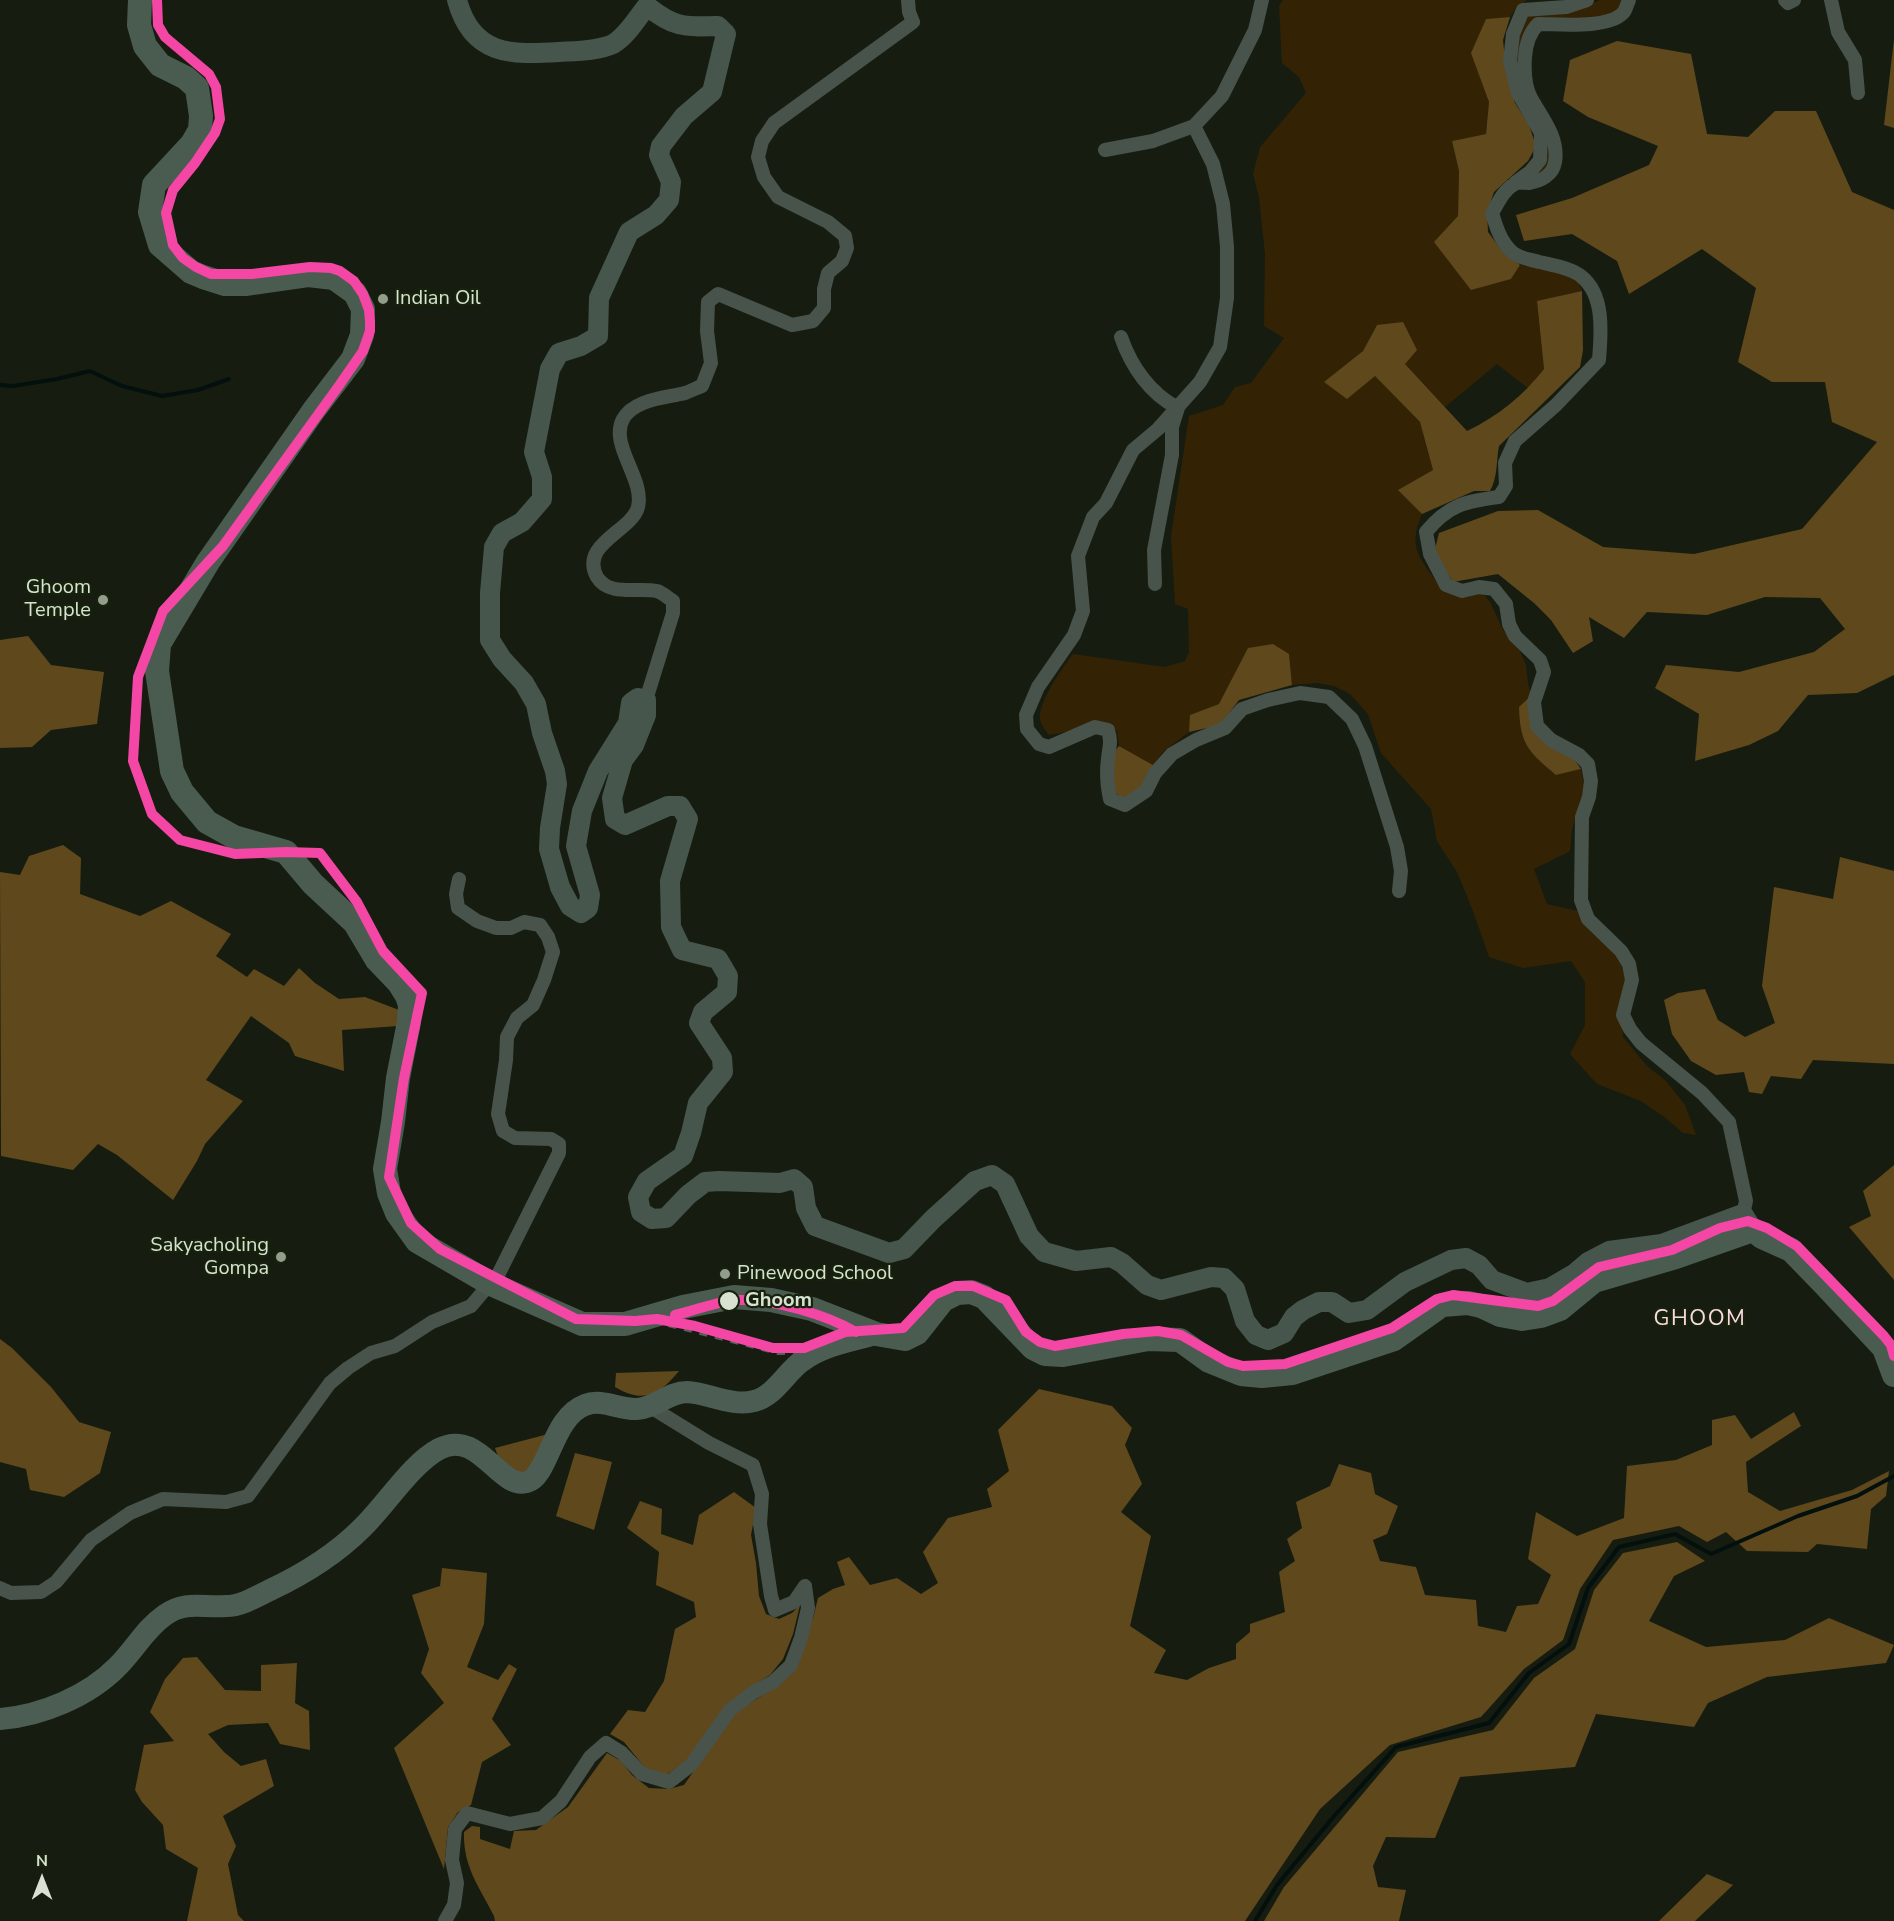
<!DOCTYPE html>
<html>
<head>
<meta charset="utf-8">
<style>
  body { margin:0 }
  #map { position:relative; width:1894px; height:1921px; overflow:hidden; background:#161d10; font-family:"Nunito Sans",sans-serif }
  canvas { display:block }
  .north { position:absolute; left:12px; top:1849px; width:60px; height:60px; -webkit-text-stroke:4px #16220b; paint-order:stroke; rotate:0deg; font-size:16px; font-weight:700; line-height:24px; text-align:center; color:#d8e1d2 }
  .north::after { content:''; display:block; margin:auto; width:21px; height:27px; background:#d8e1d2; clip-path:polygon(50% 0,100% 100%,50% 72%,0 100%) }
</style>
</head>
<body>
<div id="map">
<canvas width="1894" height="1921"></canvas>
<div class="north">N</div>
</div>
<script>
const context = document.querySelector('canvas').getContext('2d');
context.lineJoin = 'round';
function paint(path, color) { context.fillStyle = color; context.fill(path, 'evenodd'); }
function strokePath(path, color, width, dash) { context.strokeStyle = color; context.lineWidth = width; context.lineCap = dash ? 'butt' : 'round'; context.setLineDash(dash || []); context.stroke(path); }
function write(font, color, halo, rows, align = 'center') {
  context.font = font + ' "Nunito Sans",sans-serif'; context.lineWidth = 4.5; context.setLineDash([]); context.textBaseline = 'middle'; context.strokeStyle = halo; context.fillStyle = color; for (const [text, x, y, turn = 0] of rows) {
    context.save(); context.translate(x, y); context.rotate((+turn || 0) * Math.PI / 180); context.textAlign = isNaN(turn) ? turn : align; if (halo) context.strokeText(text, 0, 0); context.fillText(text, 0, 0); context.restore();
  }
}
paint(new Path2D(`
  M 1283,0 L 1527,0 L 1516,8 L 1510,17 L 1486,19 L 1472,53 L 1489,102 L 1486,134 L 1452,141 L 1459,171 L 1458,216 L 1511,279 L 1520,265 C 1540,268 1559,270 1577,279 L 1582,291 L 1537,302 L 1544,369 L 1529,389 L 1497,364 L 1445,407 L 1405,364 L 1377,325 L 1363,351 L 1325,382 L 1375,376 L 1420,422 L 1433,470 L 1399,490 L 1422,514 C 1406,550 1422,559 1441,589 L 1481,591 L 1490,602 L 1503,630 L 1519,649 L 1526,665 L 1528,684 L 1556,775 L 1581,769 L 1585,791 L 1572,829 L 1570,851 L 1534,869 L 1547,904 L 1578,911 L 1620,961 L 1626,977 L 1621,1014 L 1623,1037 L 1647,1066 L 1666,1081 L 1685,1105 L 1696,1135 L 1683,1133 L 1667,1119 L 1641,1101 L 1597,1084 L 1570,1054 L 1585,1025 L 1585,982 L 1571,961 L 1523,968 L 1489,957 L 1473,911 L 1457,872 L 1437,841 L 1431,809 L 1381,753 L 1368,714 L 1350,694 L 1334,686 L 1317,683 L 1292,685 L 1289,654 L 1219,704 L 1191,715 L 1189,732 L 1163,752 L 1153,765 L 1119,746 L 1117,731 L 1108,724 L 1049,735 C 1047,732 1043,727 1041,723 C 1034,707 1063,667 1073,654 L 1165,667 L 1185,661 L 1189,652 L 1188,609 L 1175,604 L 1171,536 L 1189,416 L 1223,405 L 1235,387 L 1251,383 L 1284,338 L 1264,326 L 1265,254 L 1259,197 L 1253,174 L 1260,147 L 1306,93 L 1299,77 L 1282,63 L 1279,6 Z
  M 1600,0 L 1625,0 C 1620,7 1615,13 1607,16 C 1586,23 1560,20 1538,21 L 1522,53 L 1546,126 L 1551,159 L 1545,172 L 1536,175 L 1544,153 L 1515,73 L 1520,28 L 1529,14 L 1585,7 Z`), '#332304');
paint(new Path2D(`
  M 1510,17 L 1503,40 L 1506,69 L 1515,103 L 1529,125 L 1536,146 L 1528,161 L 1494,192 L 1487,212 L 1488,232 L 1502,251 L 1520,265 L 1511,279 L 1471,290 L 1434,242 L 1458,216 L 1459,171 L 1452,141 L 1486,134 L 1489,102 L 1471,53 L 1486,19 Z
  M 1894,39 L 1894,128 L 1884,125 Z
  M 1617,41 L 1691,54 L 1707,134 L 1748,137 L 1775,111 L 1816,111 L 1852,192 L 1894,210 L 1894,675 L 1857,693 L 1808,695 L 1778,731 L 1749,745 L 1695,761 L 1699,714 L 1655,688 L 1666,665 L 1739,672 L 1814,652 L 1845,629 L 1820,598 L 1765,597 L 1707,615 L 1647,612 L 1624,638 L 1589,617 L 1593,641 L 1573,653 L 1551,620 L 1534,603 L 1498,574 L 1453,582 L 1434,553 L 1439,533 L 1498,511 L 1538,510 L 1603,547 L 1694,554 L 1802,529 L 1877,442 L 1832,422 L 1825,382 L 1772,382 L 1738,362 L 1756,288 L 1702,249 L 1629,294 L 1617,261 L 1572,234 L 1524,241 L 1516,215 L 1572,198 L 1649,165 L 1658,146 L 1588,117 L 1563,101 L 1570,60 Z
  M 1582,291 L 1583,350 L 1580,367 L 1499,446 C 1496,462 1498,476 1490,491 L 1474,491 L 1422,514 L 1398,490 L 1433,470 L 1420,422 L 1375,376 L 1347,399 L 1324,382 L 1363,351 L 1377,325 L 1403,322 L 1417,350 L 1405,364 L 1467,431 C 1498,416 1523,396 1544,369 L 1537,301 Z
  M 28,636 L 51,665 L 104,672 L 97,724 L 51,730 L 32,747 L 0,748 L 0,640 Z
  M 1273,644 L 1289,654 L 1292,685 L 1239,700 L 1220,725 L 1189,732 L 1190,715 L 1219,704 L 1248,648 Z
  M 1531,696 L 1532,727 L 1571,755 L 1581,769 L 1556,775 C 1529,752 1520,745 1519,707 Z
  M 1119,746 L 1153,765 L 1144,788 L 1126,800 L 1114,792 L 1111,756 Z
  M 63,845 L 81,858 L 80,894 L 140,916 L 171,901 L 231,934 L 216,956 L 247,977 L 254,969 L 284,986 L 299,968 L 315,983 L 339,999 L 365,997 L 399,1010 L 398,1026 L 342,1030 L 344,1071 L 295,1056 L 289,1043 L 251,1016 L 206,1080 L 243,1101 L 205,1144 L 197,1161 L 173,1200 L 117,1155 L 98,1144 L 73,1170 L 1,1156 L 0,872 L 20,875 L 29,856 Z
  M 1840,857 L 1894,871 L 1894,1064 L 1813,1060 L 1801,1079 L 1771,1076 L 1762,1094 L 1749,1092 L 1744,1072 L 1716,1075 L 1691,1061 L 1672,1034 L 1664,1000 L 1678,993 L 1705,989 L 1718,1020 L 1745,1037 L 1775,1023 L 1762,986 L 1774,887 L 1833,899 Z
  M 1894,1165 L 1894,1280 L 1849,1227 L 1871,1216 L 1863,1191 Z
  M 0,1339 L 12,1348 L 51,1387 L 79,1422 L 111,1432 L 100,1473 L 64,1497 L 30,1490 L 26,1469 L 0,1462 Z
  M 679,1371 C 659,1395 644,1404 615,1387 L 616,1373 Z
  M 1039,1389 L 1112,1406 L 1132,1428 L 1125,1445 L 1142,1484 L 1121,1512 L 1151,1536 L 1130,1626 L 1166,1650 L 1154,1673 L 1187,1680 L 1209,1668 L 1236,1659 L 1236,1644 L 1250,1632 L 1250,1624 L 1285,1612 L 1279,1572 L 1295,1561 L 1287,1539 L 1302,1528 L 1296,1502 L 1330,1486 L 1339,1464 L 1371,1473 L 1375,1494 L 1398,1506 L 1387,1534 L 1373,1540 L 1380,1561 L 1416,1567 L 1425,1595 L 1476,1600 L 1478,1626 L 1506,1632 L 1517,1606 L 1538,1604 L 1551,1575 L 1528,1559 L 1536,1512 L 1577,1536 L 1624,1518 L 1627,1466 L 1676,1460 L 1712,1445 L 1712,1420 L 1735,1415 L 1751,1439 L 1794,1412 L 1801,1426 L 1746,1462 L 1748,1492 L 1780,1511 L 1852,1490 L 1889,1471 L 1886,1496 L 1871,1509 L 1867,1549 L 1817,1544 L 1808,1552 L 1747,1551 L 1726,1532 L 1707,1542 L 1679,1526 L 1613,1540 L 1580,1589 L 1563,1640 L 1524,1669 L 1481,1717 L 1390,1745 L 1320,1809 L 1245,1921 L 495,1921 L 494,1916 C 479,1886 463,1867 464,1832 L 472,1826 L 480,1827 L 480,1839 L 510,1849 L 514,1831 L 536,1830 L 568,1807 L 607,1753 L 621,1761 L 632,1775 L 649,1788 L 669,1789 L 684,1785 L 734,1713 L 779,1685 L 813,1618 L 818,1598 L 833,1589 L 845,1585 L 837,1562 L 849,1557 L 870,1585 L 897,1578 L 921,1594 L 938,1583 L 923,1552 L 948,1518 L 992,1507 L 987,1489 L 1009,1471 L 998,1430 Z
  M 552,1433 L 540,1460 L 519,1476 L 501,1465 L 495,1448 Z
  M 575,1453 L 612,1462 L 594,1530 L 556,1516 Z
  M 734,1492 L 756,1508 L 751,1535 L 756,1563 L 759,1596 L 766,1614 L 779,1619 L 792,1613 L 800,1605 L 793,1634 L 783,1659 L 770,1675 L 749,1688 L 688,1760 L 666,1775 L 646,1769 L 624,1742 L 610,1734 L 628,1710 L 645,1712 L 664,1681 L 675,1629 L 696,1617 L 694,1602 L 656,1585 L 659,1552 L 627,1528 L 640,1501 L 662,1509 L 661,1534 L 693,1545 L 699,1515 Z
  M 1677,1542 L 1705,1561 L 1674,1576 L 1649,1621 L 1706,1647 L 1785,1640 L 1829,1618 L 1894,1645 L 1886,1663 L 1767,1677 L 1708,1703 L 1694,1727 L 1596,1714 L 1575,1767 L 1460,1777 L 1435,1838 L 1386,1837 L 1373,1866 L 1378,1887 L 1406,1890 L 1399,1921 L 1264,1921 L 1284,1887 L 1398,1752 L 1493,1730 L 1534,1678 L 1575,1649 L 1594,1590 L 1623,1553 Z
  M 442,1568 L 487,1573 L 484,1624 L 467,1667 L 498,1680 L 509,1664 L 517,1669 L 492,1719 L 511,1745 L 482,1762 L 471,1805 L 458,1812 L 448,1827 L 444,1869 L 394,1748 L 444,1703 L 421,1673 L 429,1649 L 412,1595 L 440,1586 Z
  M 197,1657 L 225,1690 L 261,1691 L 261,1665 L 297,1663 L 295,1703 L 309,1711 L 310,1750 L 280,1744 L 268,1723 L 228,1725 L 208,1734 L 224,1752 L 241,1766 L 266,1759 L 274,1786 L 223,1816 L 236,1846 L 228,1864 L 238,1915 L 244,1921 L 187,1921 L 198,1868 L 166,1849 L 163,1825 L 142,1802 L 135,1790 L 144,1745 L 174,1741 L 150,1712 L 165,1679 L 183,1658 Z
  M 1707,1874 L 1733,1885 L 1695,1921 L 1659,1921 Z`), '#5f481c');
strokePath(new Path2D(`
  M 0,385 L 13,386 L 57,379 L 90,371 L 122,386 L 162,396 L 198,390 L 229,379
  M 1255,1921 L 1277,1885 L 1335,1815 L 1396,1747 L 1489,1723 L 1529,1673 L 1569,1644 L 1588,1588 L 1619,1547 L 1675,1534 L 1711,1554 L 1798,1516 L 1857,1496 L 1894,1476`), '#03100d', 4);
strokePath(new Path2D(`
  M 1629,0 C 1627,4 1626,10 1623,13 C 1608,29 1559,24 1538,24 C 1529,33 1526,44 1525,57 C 1524,71 1524,85 1531,98 C 1542,118 1559,137 1555,162 C 1553,175 1541,181 1529,183 C 1524,183 1518,182 1515,184 C 1504,189 1498,203 1492,213 C 1496,226 1500,240 1510,250 C 1517,258 1529,259 1539,262 C 1552,265 1572,268 1582,277 C 1605,296 1601,334 1599,360 L 1556,405 L 1515,441 L 1505,463 L 1506,486 L 1499,497 C 1466,501 1448,505 1426,532 L 1430,554 L 1446,585 L 1462,591 L 1479,587 L 1494,589 L 1506,604 L 1509,624 L 1515,636 L 1540,660 L 1544,672 L 1534,702 L 1537,726 L 1551,740 L 1579,755 L 1588,764 L 1591,781 L 1589,797 L 1582,817 L 1581,900 L 1588,919 L 1621,951 L 1629,964 L 1632,980 L 1623,1015 L 1630,1029 L 1641,1043 L 1702,1093 L 1729,1122 L 1746,1201 L 1743,1214
  M 1785,0 L 1788,3 L 1794,0
  M 1831,0 L 1838,32 L 1855,60 L 1858,93
  M 1194,126 L 1213,164 L 1223,204 L 1227,247 L 1227,298 L 1220,347 L 1200,382 L 1158,429 L 1133,450 L 1106,503 L 1093,517 L 1078,556 L 1083,611 L 1074,635 L 1038,687 L 1026,715 L 1027,729 L 1039,744 L 1049,747 L 1095,727 L 1108,730 C 1112,744 1109,746 1108,759 C 1106,773 1107,785 1110,799 L 1125,805 L 1146,791 L 1155,773 L 1172,754 L 1196,740 L 1225,728 L 1242,709 L 1268,700 L 1300,693 L 1329,697 L 1352,719 L 1365,746 L 1397,847 L 1401,871 L 1399,891
  M 1105,150 L 1153,141 L 1194,126 L 1222,96 L 1255,30 L 1262,0
  M 1515,183 L 1530,172 L 1540,160 L 1541,133 L 1518,93 L 1510,61 L 1513,34 L 1523,10 L 1566,7 L 1587,0
  M 1121,337 C 1131,366 1150,394 1178,408 L 1172,427 L 1172,455 L 1154,550 L 1155,584
  M 646,700 L 673,613 L 673,601 C 668,598 663,593 657,591 C 638,587 609,597 597,577 C 579,544 632,531 638,507 C 645,479 609,445 623,419 C 634,399 666,398 685,393 C 691,391 696,388 702,386 L 711,363 L 707,331 L 708,302 L 718,294 L 792,325 L 813,321 L 824,308 L 824,289 L 828,273 L 842,261 L 847,248 L 845,236 L 828,222 L 778,197 L 764,177 L 758,157 L 762,141 L 774,123 L 913,22 L 909,12 L 908,0
  M 0,1588 L 11,1593 L 41,1592 L 56,1582 L 91,1540 L 130,1513 L 163,1499 L 226,1502 L 248,1496 L 330,1383 L 348,1368 L 371,1353 L 395,1346 L 432,1322 L 471,1306 L 499,1273 L 559,1153 L 559,1144 L 551,1139 L 515,1138 L 503,1131 L 498,1114 L 506,1060 L 507,1037 L 517,1018 L 533,1005 L 544,980 L 553,952 L 548,937 L 540,925 L 524,922 L 511,928 L 496,928 L 477,921 L 458,908 L 456,894 L 459,879
  M 445,1921 L 454,1905 L 457,1883 L 452,1860 L 455,1829 L 467,1813 L 510,1824 L 542,1818 L 561,1801 L 590,1757 L 606,1743 L 622,1753 L 642,1774 L 669,1782 L 691,1765 L 730,1710 L 754,1692 L 773,1682 L 791,1665 L 801,1638 L 808,1608 L 805,1586 L 794,1602 L 775,1610 L 771,1596 L 760,1524 L 762,1494 L 753,1465 L 709,1443 L 649,1406`), '#48534b', 14);
strokePath(new Path2D(`
  M 457,0 C 472,56 511,55 559,52 C 575,51 598,51 613,44 C 627,36 637,18 647,6 C 674,28 685,27 718,26 L 726,34 L 712,92 L 684,116 L 661,146 L 659,155 L 671,182 L 669,200 L 656,215 L 629,232 L 599,298 L 598,336 L 581,346 L 559,353 L 550,369 L 534,452 L 542,477 L 542,499 L 522,522 L 502,533 L 494,547 L 490,593 L 490,640 L 502,659 L 524,683 L 536,704 L 542,733 L 555,771 L 557,784 L 550,828 L 549,849 L 560,887 L 570,906 L 581,913 L 588,908 L 590,895 L 576,846 L 582,811 L 598,771 L 628,723 L 631,703 L 638,698 L 646,700 L 646,715 L 634,745 L 623,760 L 612,798 L 615,819 L 625,825 L 668,806 L 680,806 L 688,819 L 670,881 L 671,927 L 682,950 L 718,959 L 728,976 L 727,992 L 703,1012 L 699,1023 L 722,1058 L 723,1072 L 698,1103 L 691,1133 L 683,1156 L 647,1181 L 638,1197 L 641,1212 L 652,1219 L 666,1218 L 688,1195 L 705,1182 L 719,1181 L 780,1183 L 794,1179 L 803,1187 L 806,1208 L 815,1226 L 889,1253 L 904,1249 L 933,1219 L 975,1181 L 992,1175 L 1005,1184 L 1029,1236 L 1044,1252 L 1076,1261 L 1111,1257 L 1122,1263 L 1147,1285 L 1161,1290 L 1211,1277 L 1224,1278 L 1235,1289 L 1245,1321 L 1256,1335 L 1268,1340 L 1284,1333 L 1294,1317 L 1303,1310 L 1319,1302 L 1332,1302 L 1349,1313 L 1367,1310 L 1405,1282 L 1451,1260 L 1466,1258 L 1479,1265 L 1492,1280 L 1527,1293 L 1550,1288 L 1574,1274 L 1588,1262 L 1609,1251 L 1662,1244 L 1743,1214 L 1753,1230`), '#46564c', 20);
strokePath(new Path2D(`
  M 0,1719 C 41,1716 89,1696 118,1666 C 135,1649 145,1629 165,1615 C 186,1600 203,1608 226,1606 C 241,1606 256,1597 270,1590 C 302,1575 337,1553 362,1528 C 386,1505 411,1464 439,1449 C 479,1428 499,1490 527,1482 C 549,1476 552,1417 585,1405 C 602,1398 620,1410 637,1409 C 655,1408 669,1392 687,1392 C 708,1393 733,1407 754,1401 C 775,1396 786,1372 802,1361 C 824,1345 851,1341 876,1334`), '#4c5e53', 22);
strokePath(new Path2D(`
  M 140,0 L 139,25 L 145,46 L 160,65 L 186,78 L 197,88 L 201,116 L 200,130 L 192,144 L 154,185 L 150,212 L 160,245 L 191,272 L 203,277 L 225,284 L 245,284 L 308,275 L 334,278 L 355,293 L 363,309 L 362,335 L 353,359 L 314,410 L 208,562 L 159,644 L 157,671 L 172,771 L 182,792 L 207,822 L 234,837 L 286,852 L 313,884 L 355,923 L 377,960 L 399,983 L 407,996 L 410,1005 L 409,1022 L 398,1078 L 393,1122 L 385,1169 L 389,1193 L 397,1213 L 417,1241 L 491,1284 L 582,1324 L 625,1324 L 683,1307 L 734,1297 L 771,1300 L 812,1309 L 876,1334 L 905,1339 L 917,1333 L 943,1300 L 957,1293 L 971,1292 L 984,1297 L 1033,1348 L 1045,1354 L 1063,1355 L 1148,1339 L 1180,1340 L 1209,1361 L 1241,1374 L 1262,1376 L 1292,1373 L 1394,1339 L 1442,1305 L 1468,1303 L 1481,1306 L 1500,1315 L 1522,1319 L 1541,1316 L 1560,1309 L 1594,1281 L 1676,1257 L 1753,1230 L 1762,1237 L 1791,1250 L 1824,1284 L 1884,1348 L 1894,1375`), '#4a5c50', 24);
strokePath(new Path2D(`
  M 657,1319 L 737,1300 L 787,1307 L 821,1317 L 856,1332
  M 653,1321 L 778,1353 L 792,1353 L 804,1348`), '#575e57', 4, [8, 8]);
strokePath(new Path2D(`
  M 157,0 L 158,25 L 165,37 L 209,74 L 216,87 L 220,119 L 215,133 L 195,163 L 173,190 L 166,213 L 173,245 L 183,258 L 196,267 L 211,274 L 252,274 L 310,267 L 331,268 L 340,271 L 354,281 L 363,294 L 369,310 L 370,321 L 370,331 L 363,351 L 338,387 L 223,546 L 163,611 L 138,677 L 133,761 L 152,814 L 180,840 L 235,854 L 286,852 L 320,853 L 357,902 L 383,951 L 422,993 L 404,1078 L 389,1177 L 411,1223 L 440,1249 L 576,1319 L 635,1321 L 657,1319 L 695,1326 L 773,1348 L 804,1348 L 845,1332 L 903,1328 L 934,1295 L 955,1286 L 973,1286 L 1006,1300 L 1026,1332 L 1040,1342 L 1055,1346 L 1123,1334 L 1158,1331 L 1181,1335 L 1228,1362 L 1243,1366 L 1285,1364 L 1392,1328 L 1437,1299 L 1453,1295 L 1538,1306 L 1553,1301 L 1599,1267 L 1672,1250 L 1720,1228 L 1748,1221 L 1767,1228 L 1797,1246 L 1884,1336 L 1891,1345 L 1894,1356
  M 675,1315 C 694,1311 720,1300 739,1300 C 773,1299 827,1315 856,1332`), '#f346a5', 10);
for (const [x, y, r, color] of [
  [383,299,6,"#949c8e"],
  [103,600,6,"#949c8e"],
  [281,1257,6,"#949c8e"],
  [725,1274,6,"#949c8e"],
  [729,1301,10,"#d8e1d2"]
]) { const dot = new Path2D(); dot.arc(x, y, r, 0, 2 * Math.PI); context.fillStyle = color; context.fill(dot); strokePath(dot, '#16220b', 2); }
write('20px', '#d8e1d2', '#16220b', [
  ["Indian Oil",395,299],
  ["Ghoom",91,588,"right"],
  ["Temple",91,611,"right"],
  ["Sakyacholing",269,1246,"right"],
  ["Gompa",269,1269,"right"],
  ["Pinewood School",737,1274]
], 'left');
write('bold 20px', '#d8e1d2', '#16220b', [
  ["Ghoom",745,1301]
], 'left');
context.letterSpacing = '1.5px';
write('22px', '#fcd9e3', '#16220b', [
  ["GHOOM",1700,1320]
]);
context.letterSpacing = '0px';
</script>
</body>
</html>
